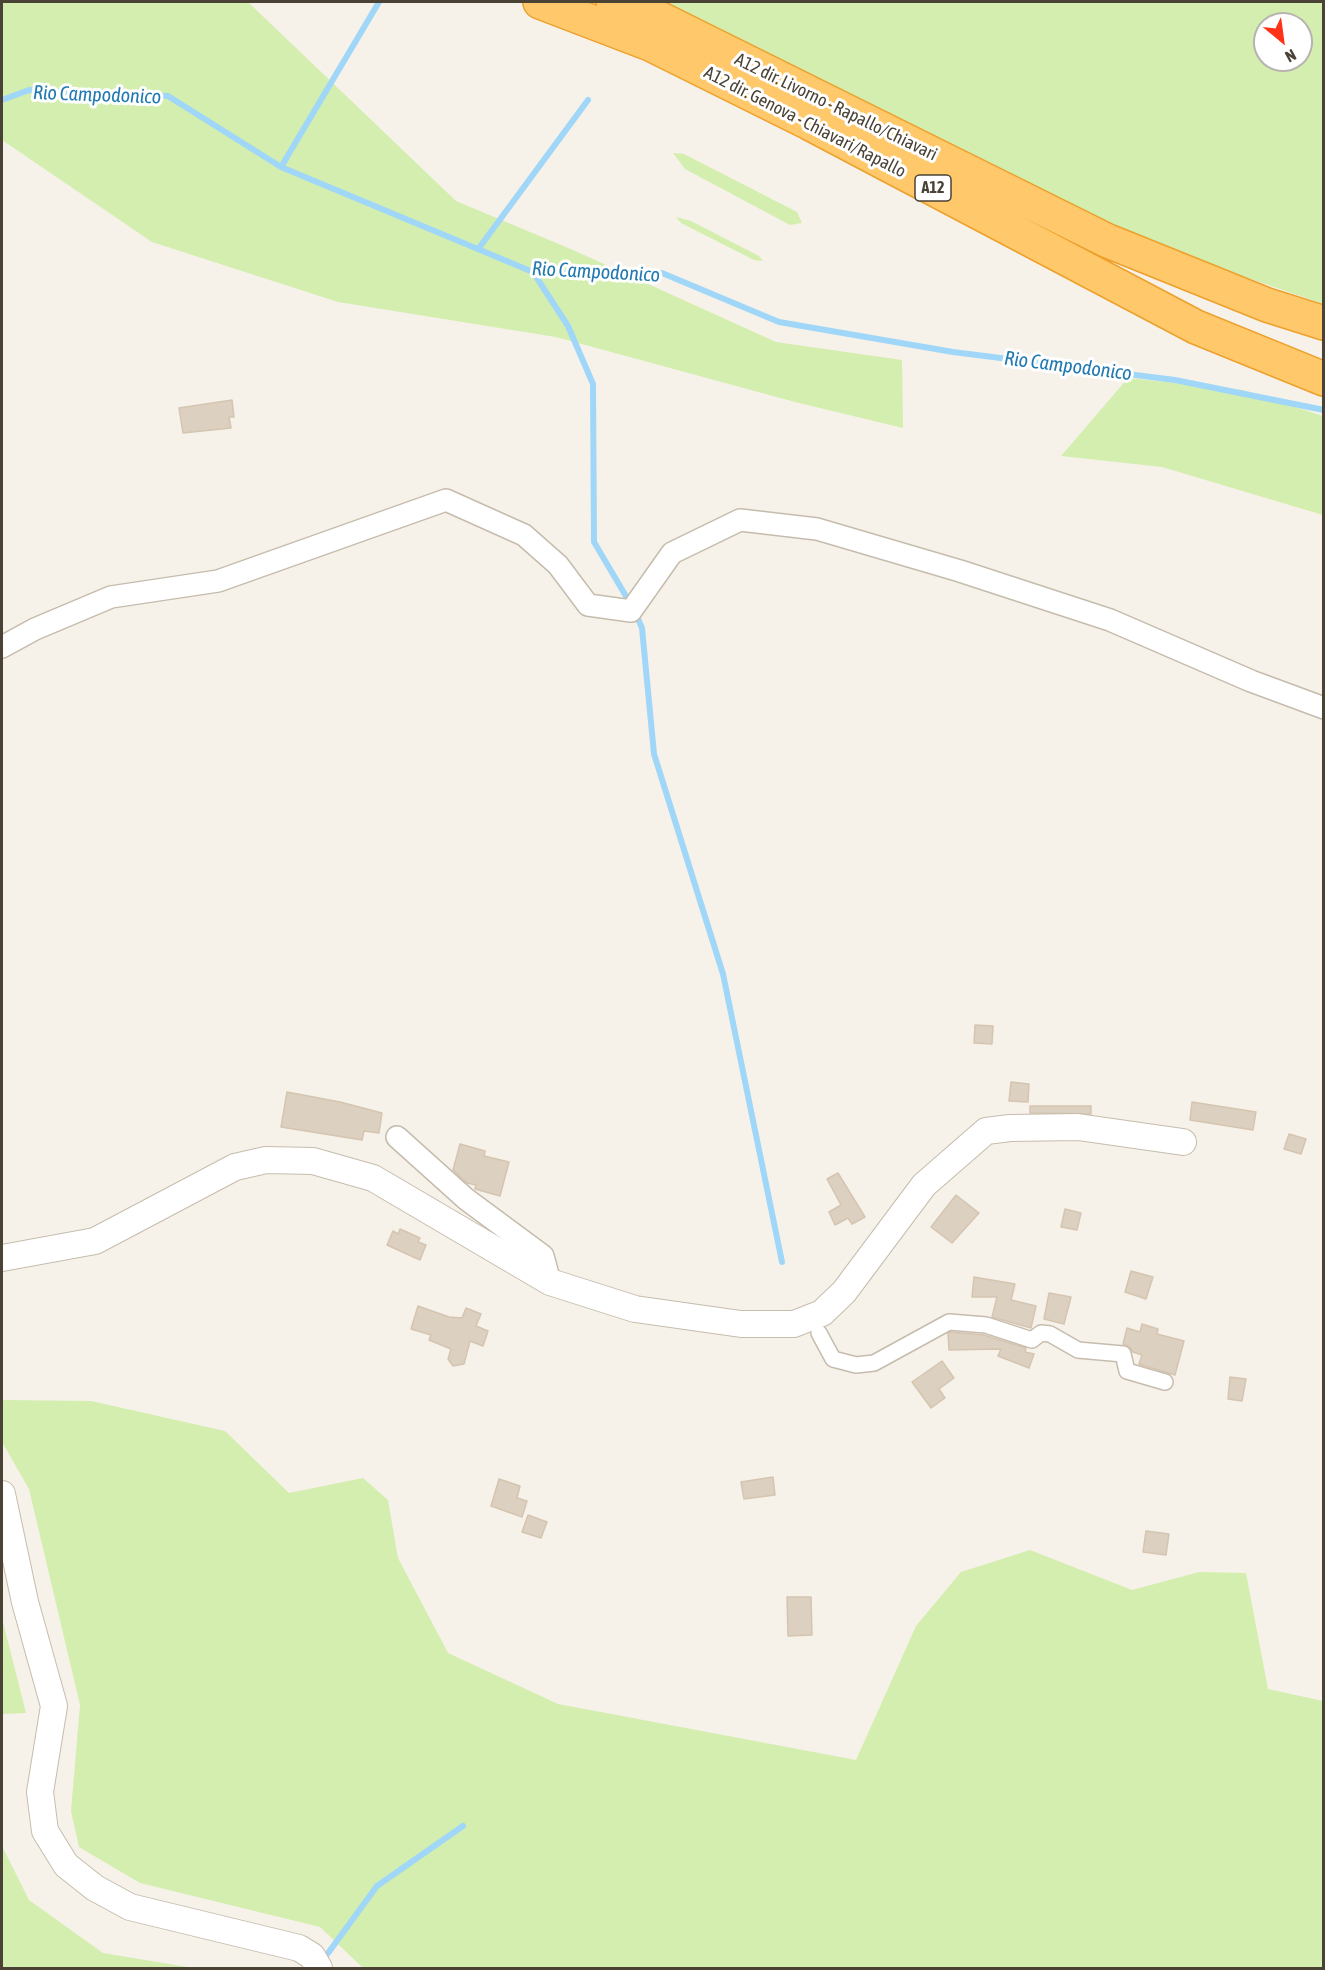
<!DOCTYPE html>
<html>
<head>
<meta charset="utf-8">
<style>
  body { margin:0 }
  #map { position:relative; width:1325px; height:1970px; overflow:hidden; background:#f6f2e9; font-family:"Asap Condensed",sans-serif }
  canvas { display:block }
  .frame { position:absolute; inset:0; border:3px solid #4b4236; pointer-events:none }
  .north { position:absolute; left:1253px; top:12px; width:60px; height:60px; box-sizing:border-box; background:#fff; border:2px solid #b7b3af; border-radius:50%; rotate:151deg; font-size:16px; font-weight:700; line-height:24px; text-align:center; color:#4b4236 }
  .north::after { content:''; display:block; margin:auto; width:21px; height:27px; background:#ff3217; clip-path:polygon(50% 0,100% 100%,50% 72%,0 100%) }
</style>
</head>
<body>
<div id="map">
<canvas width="1325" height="1970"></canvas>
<div class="frame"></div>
<div class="north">N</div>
</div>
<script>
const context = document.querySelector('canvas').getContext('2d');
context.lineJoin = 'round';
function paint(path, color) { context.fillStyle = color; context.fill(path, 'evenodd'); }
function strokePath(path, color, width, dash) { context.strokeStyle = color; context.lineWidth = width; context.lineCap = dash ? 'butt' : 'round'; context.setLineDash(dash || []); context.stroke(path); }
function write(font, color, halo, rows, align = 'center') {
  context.font = font + ' "Asap Condensed",sans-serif'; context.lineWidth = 6; context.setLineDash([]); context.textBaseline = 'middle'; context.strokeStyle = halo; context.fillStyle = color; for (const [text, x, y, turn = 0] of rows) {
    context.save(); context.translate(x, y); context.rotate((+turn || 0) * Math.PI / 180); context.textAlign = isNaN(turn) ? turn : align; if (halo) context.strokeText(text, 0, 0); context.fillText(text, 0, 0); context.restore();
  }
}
paint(new Path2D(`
  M 2,2 L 248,2 L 456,201 L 573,250 L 776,342 L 902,360 L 903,428 L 795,402 L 556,337 L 338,302 L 152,242 L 2,140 Z
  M 659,2 L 1323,2 L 1323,304 L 1176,253 L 959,159 L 672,6 ZM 1265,24 L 1301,24 L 1301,60 L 1265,60 Z
  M 673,153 L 684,154 L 797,212 L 802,223 L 790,225 L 685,169 Z
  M 676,217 L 691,221 L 759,256 L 763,261 L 754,260 L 681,223 Z
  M 1128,378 L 1243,390 L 1323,416 L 1323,515 L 1162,467 L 1061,456 Z
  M 2,1400 L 91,1401 L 225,1431 L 289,1493 L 363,1478 L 388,1500 L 398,1558 L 448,1653 L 558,1704 L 856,1760 L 916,1626 L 961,1572 L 1030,1550 L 1132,1590 L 1199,1572 L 1246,1573 L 1268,1689 L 1323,1701 L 1323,1968 L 363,1968 L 320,1927 L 140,1883 L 79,1847 L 71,1811 L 80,1705 L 29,1489 L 2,1442 Z
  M 2,1618 L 26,1713 L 2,1714 Z
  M 2,1846 L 29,1900 L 103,1953 L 194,1968 L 2,1968 Z`), '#d3eeae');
strokePath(new Path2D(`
  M 2,100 L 29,90 L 168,96 L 281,167 L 533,272 L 662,273 L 779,322 L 953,352 L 1175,380 L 1324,410
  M 281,167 L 379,2
  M 479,248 L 588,100
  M 533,272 L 568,326 L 593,384 L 594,542 L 630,603
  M 635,612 L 642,628 L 654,754 L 723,974 L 782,1262
  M 323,1960 L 377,1886 L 463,1826`), '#a0d7f8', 6);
const building = new Path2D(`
  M 232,400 L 234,417 L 229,417 L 231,428 L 183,433 L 179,408 Z
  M 975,1025 L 993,1026 L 992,1044 L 974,1043 Z
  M 1011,1082 L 1029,1084 L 1028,1102 L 1009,1101 Z
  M 287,1092 L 340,1102 L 382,1113 L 379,1133 L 364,1131 L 362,1140 L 281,1127 Z
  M 1192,1102 L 1256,1112 L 1253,1130 L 1190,1120 Z
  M 1030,1106 L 1091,1106 L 1091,1114 L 1030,1113 Z
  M 1289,1134 L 1306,1139 L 1301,1154 L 1284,1149 Z
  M 460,1144 L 485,1151 L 484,1156 L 509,1162 L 500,1196 L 475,1189 L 476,1185 L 467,1183 L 453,1170 Z
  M 838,1173 L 865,1217 L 852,1224 L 848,1218 L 835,1225 L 829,1212 L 841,1205 L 827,1179 Z
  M 956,1195 L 979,1213 L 952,1243 L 931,1227 Z
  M 1065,1209 L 1081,1213 L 1077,1230 L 1061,1227 Z
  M 400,1229 L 420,1238 L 418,1242 L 426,1245 L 420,1260 L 387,1245 L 393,1231 L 398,1234 Z
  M 1131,1271 L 1153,1277 L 1146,1299 L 1125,1292 Z
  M 974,1277 L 1015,1284 L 1011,1300 L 1036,1306 L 1031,1328 L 992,1317 L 997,1297 L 972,1297 Z
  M 1049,1293 L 1071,1297 L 1064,1324 L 1044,1319 Z
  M 418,1306 L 449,1317 L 462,1318 L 466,1308 L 481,1314 L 476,1326 L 488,1331 L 483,1346 L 470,1341 L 464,1364 L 453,1366 L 448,1359 L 451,1349 L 429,1340 L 431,1335 L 411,1329 Z
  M 1142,1324 L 1158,1329 L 1157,1334 L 1184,1341 L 1175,1375 L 1139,1364 L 1142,1355 L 1133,1352 L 1129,1346 L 1123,1344 L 1127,1328 L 1140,1332 Z
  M 951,1332 L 984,1335 L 1026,1348 L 1025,1352 L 1034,1354 L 1029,1368 L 998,1356 L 1001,1349 L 949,1350 L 948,1333 Z
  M 942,1361 L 954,1378 L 939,1389 L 945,1398 L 931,1408 L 912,1382 Z
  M 1230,1377 L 1246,1379 L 1242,1401 L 1228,1399 Z
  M 773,1477 L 775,1495 L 744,1499 L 741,1482 Z
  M 499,1479 L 520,1486 L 517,1498 L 527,1501 L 522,1517 L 491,1506 Z
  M 528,1515 L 547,1522 L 541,1538 L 522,1532 Z
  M 1146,1531 L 1169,1534 L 1166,1555 L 1143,1552 Z
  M 787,1597 L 811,1597 L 812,1635 L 788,1636 Z`);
paint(building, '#dcd0c0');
strokePath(building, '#d5c5b0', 1.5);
const pedestrian = new Path2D(`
  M 819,1333 L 833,1359 L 856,1365 L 874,1363 L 949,1322 L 986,1325 L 1032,1340 L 1041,1333 L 1050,1334 L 1078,1350 L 1123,1354 L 1127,1371 L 1165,1382`);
const minor = new Path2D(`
  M 2,647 L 35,629 L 111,597 L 218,581 L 446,500 L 524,535 L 558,565 L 588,605 L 631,611 L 672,553 L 740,520 L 817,529 L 960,571 L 1110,620 L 1251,681 L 1324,708
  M 397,1137 L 466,1199 L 543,1256 L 550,1282`);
const tertiary = new Path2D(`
  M 2,1258 L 95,1241 L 235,1167 L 266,1160 L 313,1161 L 373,1178 L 550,1282 L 635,1309 L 741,1324 L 794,1324 L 822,1313 L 844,1292 L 924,1185 L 986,1131 L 1010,1128 L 1078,1127 L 1183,1142
  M 2,1494 L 25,1602 L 54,1706 L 40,1792 L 45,1831 L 66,1865 L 95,1888 L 130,1907 L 299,1948 L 312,1956 L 319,1968`);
const motorway = new Path2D(`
  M 540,2 L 650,44 L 809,123 L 1196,327 L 1324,379
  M 613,2 L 661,19 L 1108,241 L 1267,305 L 1324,323`);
strokePath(pedestrian, '#c6bcad', 18);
strokePath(minor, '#c6bcad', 24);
strokePath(tertiary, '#c6bcad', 28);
strokePath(motorway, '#eda02c', 36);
strokePath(pedestrian, '#fff', 15);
strokePath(minor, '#fff', 21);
strokePath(tertiary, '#fff', 26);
strokePath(motorway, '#ffc96b', 33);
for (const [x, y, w] of [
  [933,188,36]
]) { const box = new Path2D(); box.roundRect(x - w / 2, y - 13, w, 26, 4.5); context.fillStyle = '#fff'; context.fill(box); strokePath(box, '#4b4236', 1.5); }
write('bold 16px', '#4b4236', null, [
  ["A12",933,188]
]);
write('18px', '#4b4236', '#fff', [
  ["A12 dir. Livorno - Rapallo/Chiavari",836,107,26],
  ["A12 dir. Genova - Chiavari/Rapallo",805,122,27]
]);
write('italic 20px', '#2179b1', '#fff', [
  ["Rio Campodonico",97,95,2],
  ["Rio Campodonico",596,272,3],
  ["Rio Campodonico",1068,366,7]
]);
</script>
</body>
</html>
